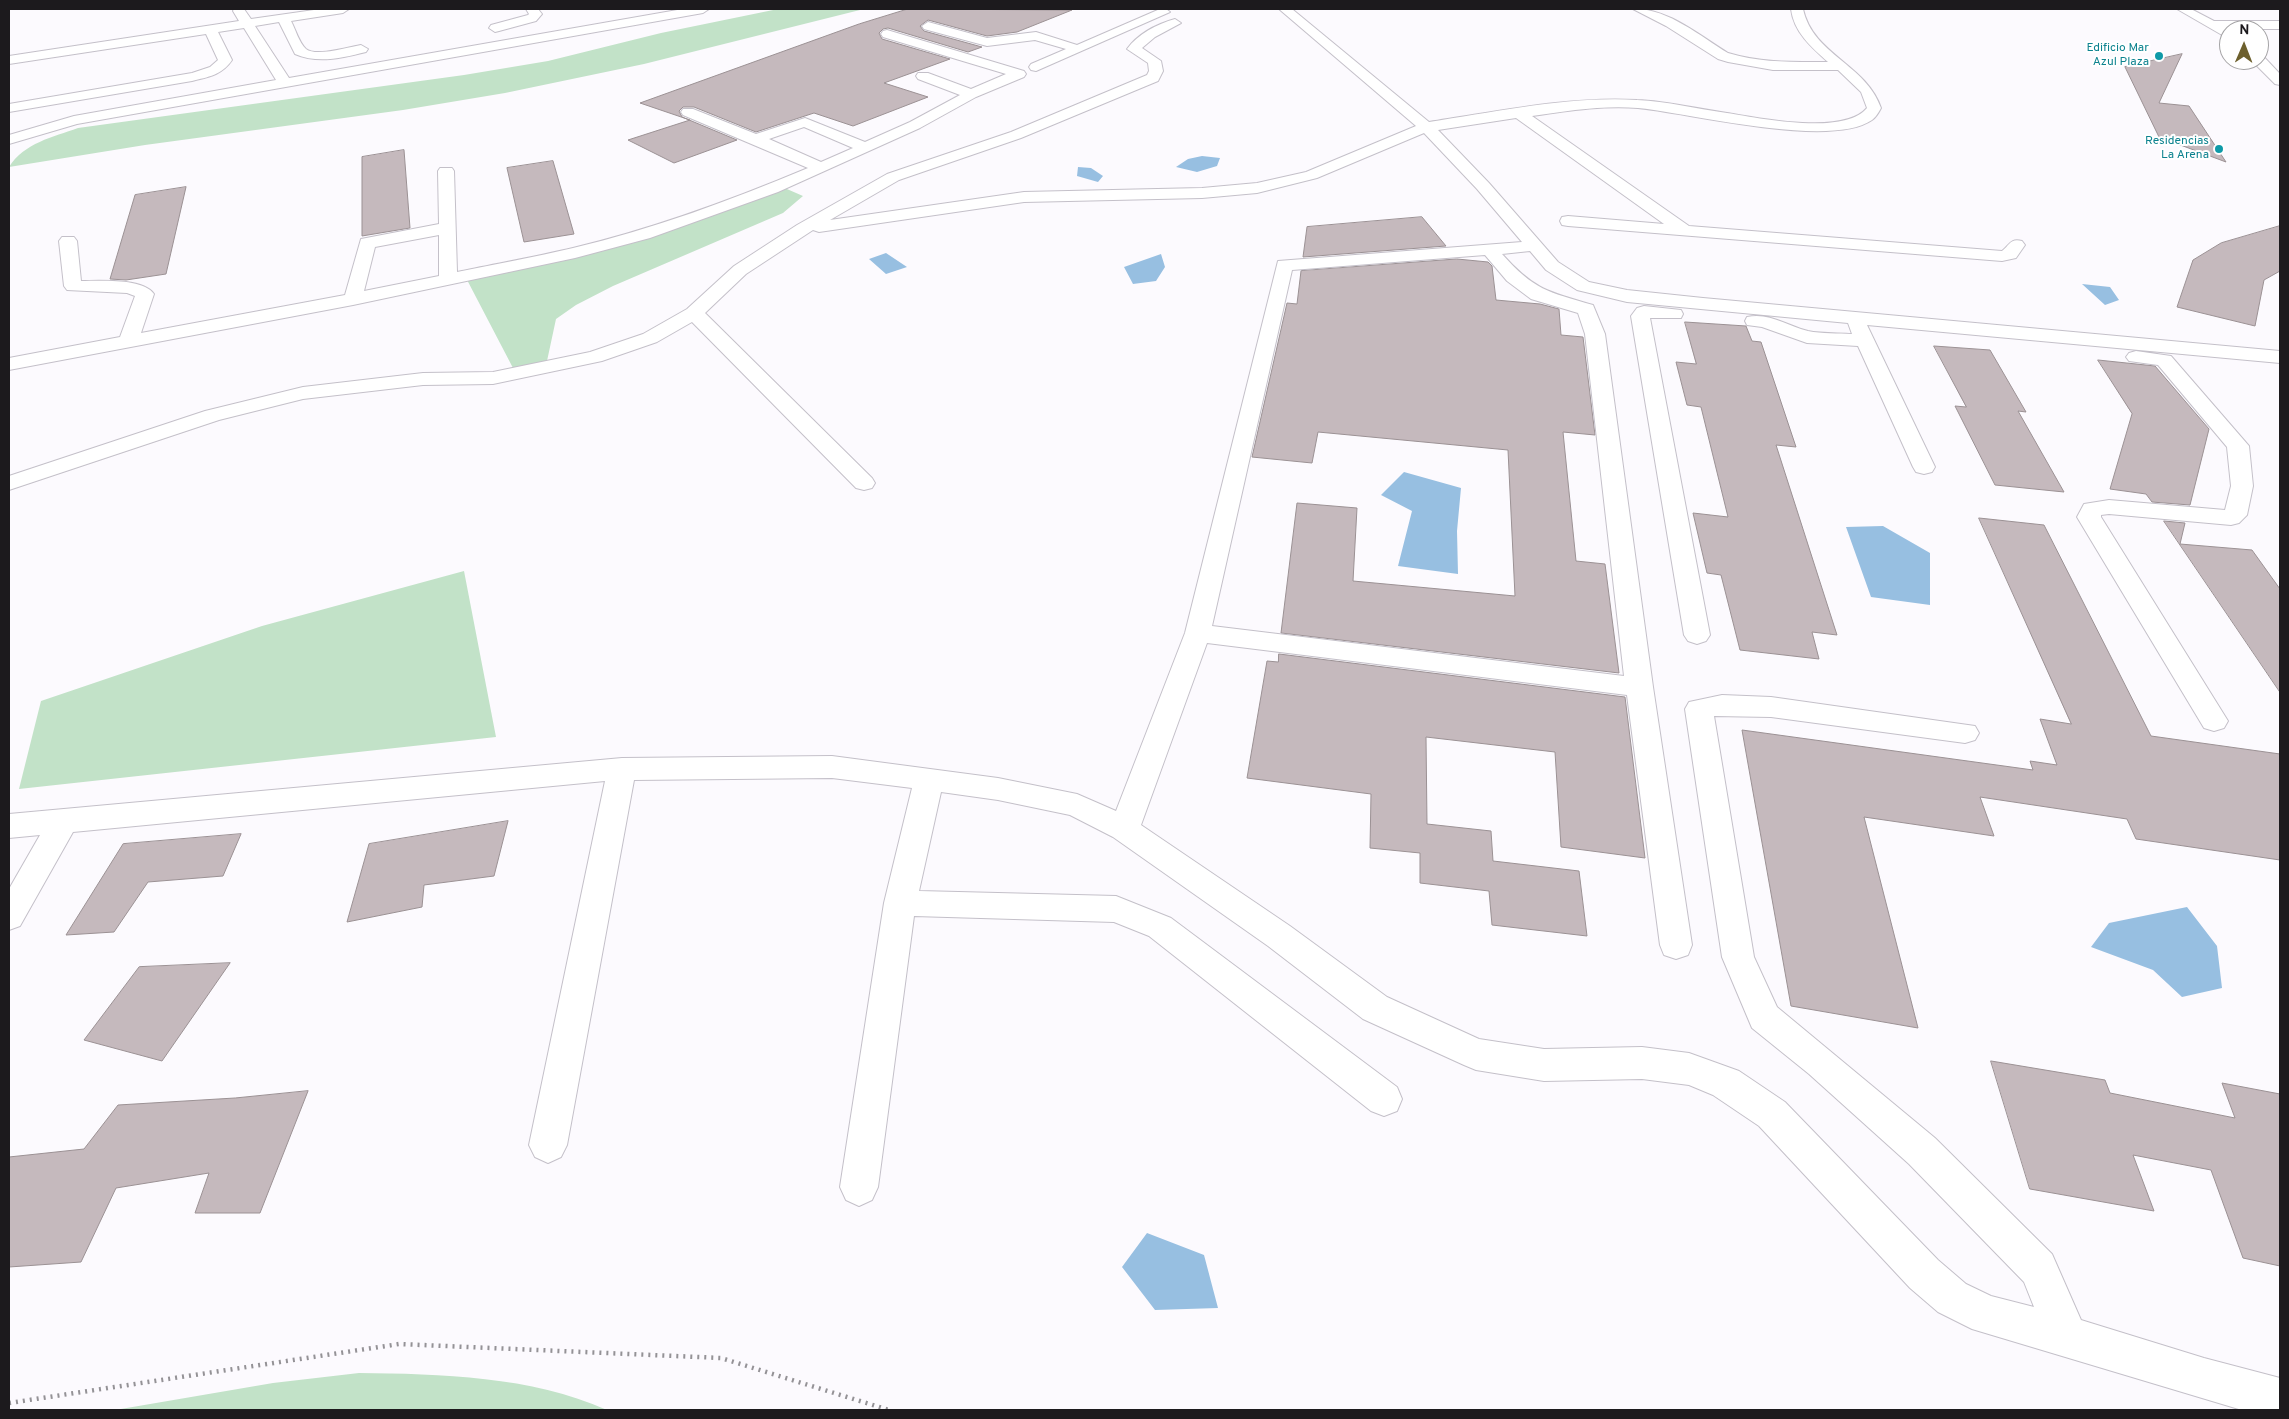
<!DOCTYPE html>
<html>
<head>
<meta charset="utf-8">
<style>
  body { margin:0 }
  #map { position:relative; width:2289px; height:1419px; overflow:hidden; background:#fcfafe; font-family:Overpass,sans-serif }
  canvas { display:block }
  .frame { position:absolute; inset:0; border:10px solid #1c1a1d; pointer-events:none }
  .north { position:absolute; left:2219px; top:20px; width:50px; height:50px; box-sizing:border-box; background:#fff; border:1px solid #a4a3a5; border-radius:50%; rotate:1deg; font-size:14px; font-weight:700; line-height:20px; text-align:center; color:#1c1a1d }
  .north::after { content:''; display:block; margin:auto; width:18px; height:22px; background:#6d602d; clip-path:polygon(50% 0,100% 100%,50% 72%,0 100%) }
</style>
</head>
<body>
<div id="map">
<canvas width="2289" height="1419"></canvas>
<div class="frame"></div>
<div class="north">N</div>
</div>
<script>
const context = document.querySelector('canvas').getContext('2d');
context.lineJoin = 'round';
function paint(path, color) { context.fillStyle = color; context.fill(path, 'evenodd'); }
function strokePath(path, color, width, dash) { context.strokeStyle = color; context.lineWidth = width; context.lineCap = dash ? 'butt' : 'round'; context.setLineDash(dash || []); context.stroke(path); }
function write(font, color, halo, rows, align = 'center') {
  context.font = font + ' Overpass,sans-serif'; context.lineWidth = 4; context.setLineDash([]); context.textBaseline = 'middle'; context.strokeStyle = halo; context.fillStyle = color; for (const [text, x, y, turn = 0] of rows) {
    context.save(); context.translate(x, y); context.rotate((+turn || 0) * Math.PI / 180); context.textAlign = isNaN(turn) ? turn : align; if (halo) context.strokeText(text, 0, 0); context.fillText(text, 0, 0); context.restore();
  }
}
paint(new Path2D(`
  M 778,9 L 864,9 L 644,64 L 505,93 L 403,110 L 145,145 L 9,167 C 24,143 53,137 78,128 L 464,75 L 548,61 L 661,33 Z
  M 780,186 L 803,196 L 783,213 L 613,286 L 576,305 L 556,319 L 547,361 L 513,368 L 465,276 L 594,246 Z
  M 464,571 L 496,737 L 19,789 L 41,701 L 262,626 Z
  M 359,1373 C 441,1374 531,1376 607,1410 L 115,1410 L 273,1383 Z`), '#c2e2c8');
paint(new Path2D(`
  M 1202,156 L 1220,158 L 1217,166 L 1197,172 L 1176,167 L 1188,159 Z
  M 1078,167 L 1091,168 L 1103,176 L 1098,182 L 1077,176 Z
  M 886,253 L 907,267 L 886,274 L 869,259 Z
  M 1161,254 L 1165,267 L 1156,281 L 1133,284 L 1124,267 Z
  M 2082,284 L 2110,287 L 2119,300 L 2105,305 Z
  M 1404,472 L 1461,488 L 1457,531 L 1458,574 L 1398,566 L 1412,511 L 1381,495 Z
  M 1883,526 L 1930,553 L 1930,605 L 1871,597 L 1846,527 Z
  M 2187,907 L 2217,946 L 2222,988 L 2182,997 L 2153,970 L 2091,947 L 2109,923 Z
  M 1147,1233 L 1204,1255 L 1218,1308 L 1155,1310 L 1122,1267 Z`), '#97bfe1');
const building = new Path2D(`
  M 908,9 L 1072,10 L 1017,32 L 987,36 L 928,20 L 920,26 L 924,31 L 982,47 L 968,52 L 888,28 L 883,29 L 879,33 L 882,39 L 950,59 L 884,83 L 928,97 L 853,126 L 814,113 L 756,132 L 694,107 L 683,107 L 679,111 L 682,117 L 737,140 L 674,163 L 628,140 L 690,120 L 640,103 L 859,24 Z
  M 2182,54 L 2159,103 L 2189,106 L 2226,162 L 2159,137 L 2125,67 Z
  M 404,150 L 410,228 L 362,236 L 362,157 Z
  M 553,161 L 574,234 L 524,242 L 507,168 Z
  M 186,187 L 166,274 L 126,280 L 110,279 L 135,195 Z
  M 1422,217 L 1446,246 L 1303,257 L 1307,227 Z
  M 2280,226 L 2280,271 L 2264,280 L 2255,326 L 2177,307 L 2193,260 L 2221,243 Z
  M 1457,259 L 1488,262 L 1492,266 L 1496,300 L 1540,304 L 1559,309 L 1561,335 L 1583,337 L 1595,435 L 1563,432 L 1576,561 L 1605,564 L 1619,673 L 1281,633 L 1297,503 L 1357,508 L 1353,581 L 1515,596 L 1508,450 L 1318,432 L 1312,463 L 1252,457 L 1287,303 L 1297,304 L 1301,271 Z
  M 1685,322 L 1746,326 L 1752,341 L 1761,342 L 1796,447 L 1776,445 L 1837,635 L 1812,632 L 1819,659 L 1740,650 L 1721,575 L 1707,573 L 1693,513 L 1728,517 L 1701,407 L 1687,405 L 1676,362 L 1696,364 Z
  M 1934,346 L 1990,350 L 2026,412 L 2018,411 L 2064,492 L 1995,485 L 1955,406 L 1966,407 Z
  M 2098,360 L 2155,366 L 2209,429 L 2190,505 L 2152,502 L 2146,494 L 2110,489 L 2132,414 Z
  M 1979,518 L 2044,525 L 2151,736 L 2280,754 L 2280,860 L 2136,839 L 2127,819 L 1980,797 L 1994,836 L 1864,817 L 1918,1028 L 1791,1006 L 1742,730 L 2033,770 L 2030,761 L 2057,765 L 2040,719 L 2071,724 Z
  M 2164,521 L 2185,523 L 2180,544 L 2252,550 L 2280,589 L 2280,692 Z
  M 1279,654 L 1625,697 L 1645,858 L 1561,847 L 1555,752 L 1426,737 L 1427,824 L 1491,831 L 1493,861 L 1579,871 L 1587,936 L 1492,925 L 1489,891 L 1420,883 L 1420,853 L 1370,848 L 1371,794 L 1247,778 L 1267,661 L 1278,662 Z
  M 508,821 L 494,876 L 424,885 L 422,907 L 347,922 L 369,844 Z
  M 241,834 L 223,876 L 148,882 L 114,932 L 66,935 L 123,844 Z
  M 230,963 L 162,1061 L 84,1040 L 139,967 Z
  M 1991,1061 L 2105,1080 L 2110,1093 L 2235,1118 L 2222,1083 L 2280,1094 L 2280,1266 L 2243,1258 L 2211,1170 L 2133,1155 L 2154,1211 L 2030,1189 Z
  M 308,1091 L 260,1213 L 195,1213 L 209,1173 L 116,1188 L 81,1262 L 9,1267 L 9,1157 L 84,1149 L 118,1105 L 235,1098 Z`);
paint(building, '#c5b9bd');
strokePath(building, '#9b9194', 1);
const minor = new Path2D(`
  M 234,9 L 244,9 L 251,19 L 321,9 L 349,9 L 343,13 L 291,21 C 295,28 299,43 306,49 C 316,57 349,47 361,45 L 368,49 L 366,52 C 342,58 318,64 295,54 L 279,22 L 255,26 L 289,78 L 683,9 L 709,9 L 703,13 L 77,124 L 9,144 L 9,135 L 74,116 L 276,80 L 244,28 L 218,32 L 232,60 C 222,75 208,77 192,81 L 9,112 L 9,104 L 192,73 L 210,67 L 218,60 L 206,34 L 9,64 L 9,56 L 239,21 L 233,11 Z
  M 526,9 L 538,9 L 542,14 L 536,21 L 499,31 L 495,32 L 489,28 L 491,25 L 528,15 L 529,14 Z
  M 1160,9 L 1166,9 L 1170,12 L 1036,71 L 1031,70 L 1029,67 L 1031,64 L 1066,49 L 1035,40 L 987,46 L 924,29 L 922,26 L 928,22 L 987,38 L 1036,32 L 1077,45 Z
  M 1279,9 L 1292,9 L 1429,122 C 1497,112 1568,96 1637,100 C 1667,101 1697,109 1727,113 C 1759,118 1844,136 1867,108 L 1861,92 L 1838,70 L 1773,70 L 1728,62 L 1718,59 L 1666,26 L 1633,9 C 1666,7 1700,36 1728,53 C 1761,63 1794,62 1828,62 C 1811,47 1794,32 1791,9 L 1803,9 C 1813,55 1866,64 1881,108 C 1879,112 1875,118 1872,120 C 1830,149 1690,113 1638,108 C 1603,105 1567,111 1532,116 L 1689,226 L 2002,251 C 2010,245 2010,238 2022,241 L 2025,245 L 2016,258 L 2002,261 L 1568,226 L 1562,225 L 1560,221 L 1562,217 L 1568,216 L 1664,224 L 1516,118 L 1438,130 L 1489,183 L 1558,262 L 1589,282 L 1627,290 L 1703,298 L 2280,351 L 2280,363 L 1867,325 L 1935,467 L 1932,472 L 1924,474 L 1916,472 L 1913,467 L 1858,346 L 1807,343 L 1762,327 L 1747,325 L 1745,321 L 1747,317 C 1769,312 1788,326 1808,331 C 1822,334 1838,333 1852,334 L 1848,323 L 1627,302 L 1577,290 L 1546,270 L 1530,251 L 1502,254 C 1534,290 1548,292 1593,305 L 1605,334 L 1653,687 L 1692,945 L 1688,955 L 1676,959 L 1664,955 L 1660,945 L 1627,695 L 1207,643 L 1141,825 L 1290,926 L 1387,997 L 1479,1039 L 1544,1049 L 1642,1047 L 1689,1053 L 1739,1071 L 1785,1102 L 1938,1260 L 1966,1284 L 1991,1296 L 2034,1307 L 2024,1282 L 1909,1164 L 1809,1074 L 1752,1028 L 1722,957 L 1685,709 L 1689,702 L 1722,695 L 1771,697 L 1975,726 L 1979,733 L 1975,740 L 1965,743 L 1771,717 L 1714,716 L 1754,957 L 1777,1007 L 1935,1138 L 2052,1254 L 2081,1320 L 2204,1358 L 2280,1378 L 2280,1410 L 2242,1410 L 1972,1329 L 1938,1312 L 1910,1288 L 1759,1126 L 1713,1095 L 1689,1085 L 1642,1079 L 1544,1081 L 1476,1070 L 1464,1065 L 1363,1019 L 1268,946 L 1113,837 L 1070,815 L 998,800 L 941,792 L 919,891 L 1116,896 L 1171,918 L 1397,1087 L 1402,1099 L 1397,1111 L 1384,1116 L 1371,1111 L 1149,936 L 1114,922 L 914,916 L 878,1187 L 872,1200 L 859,1206 L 846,1200 L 840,1187 L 884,903 L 912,788 L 832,778 L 634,780 L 567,1145 L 561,1157 L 548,1163 L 535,1157 L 529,1145 L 605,781 L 73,832 L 20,926 L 9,930 L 9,889 L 40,835 L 9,838 L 9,814 L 622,758 L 832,756 L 998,778 L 1077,794 L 1116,811 L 1185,633 L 1278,261 L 1522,242 L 1477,189 L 1424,133 L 1317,178 L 1257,193 L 1202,198 L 1024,202 L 819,232 L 813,230 L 746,274 L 705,313 L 872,478 L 875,483 L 872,488 L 864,490 L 856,488 L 692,322 L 657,342 L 602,361 L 493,384 L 423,385 L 303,399 L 219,420 L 9,490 L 9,476 L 205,411 L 303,387 L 423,373 L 493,372 L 590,352 L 643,334 L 687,309 L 734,266 L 797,225 L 887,174 L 1011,132 L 1147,75 L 1149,71 L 1148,63 L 1127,49 C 1138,34 1157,24 1175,19 L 1181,23 L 1155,37 L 1142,48 L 1161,61 L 1163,71 L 1158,81 L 1021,138 L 899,180 L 830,220 L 1024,192 L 1202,188 L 1257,183 L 1306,172 L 1416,126 ZM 1485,255 L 1507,281 L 1531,299 L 1578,313 L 1585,334 L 1624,676 L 1212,626 L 1292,270 Z
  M 2177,9 L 2191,9 L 2214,21 L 2280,21 L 2280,29 L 2227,29 L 2229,30 L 2229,39 Z
  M 887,30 L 1024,71 L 1026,74 L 1024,77 L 976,97 L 920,128 L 778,192 L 650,238 L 575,258 L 353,305 L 9,370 L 9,358 L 120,337 L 135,296 L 127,293 L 67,290 L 64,286 L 59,241 L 62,237 L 74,237 L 77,241 L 81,281 C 100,281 143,278 154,294 L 141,333 L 345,295 L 361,239 L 439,224 L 438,171 L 440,168 L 452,168 L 454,171 L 457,272 C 495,264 535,257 573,248 C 653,229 732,200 808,168 L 683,115 L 681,112 L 683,109 L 693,109 L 756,134 L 805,118 L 865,142 L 910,122 L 960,95 L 918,79 L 916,76 L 918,73 L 928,73 L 971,89 L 1006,74 L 883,37 L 881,34 L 883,31 ZM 804,127 L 853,148 L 821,162 L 769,139 ZM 439,235 L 439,276 L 364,291 L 375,247 Z
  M 2259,56 L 2264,57 L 2280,74 L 2280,85 L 2275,84 L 2254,63 L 2252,60 L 2259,60 Z
  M 1644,306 L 1681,310 L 1683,314 L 1681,318 L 1650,318 L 1710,635 L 1706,641 L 1697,644 L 1688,641 L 1684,635 L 1631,316 L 1637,308 Z
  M 2136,351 L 2171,356 L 2249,446 L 2253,486 L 2247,515 L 2239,523 L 2231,525 L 2109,514 L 2101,515 L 2101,517 L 2228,721 L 2224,728 L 2214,731 L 2204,728 L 2077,517 L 2084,504 L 2109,500 L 2225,510 L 2231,486 L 2227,447 L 2158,365 L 2129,361 L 2126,357 L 2129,353 Z`);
strokePath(minor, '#c4c0c9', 2);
strokePath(new Path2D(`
  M 9,1403 L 399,1344 L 721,1358 L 889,1410`), '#949296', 4.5, [2, 5]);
paint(minor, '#fff');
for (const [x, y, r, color] of [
  [2159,56,5,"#0f9aa8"],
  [2219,149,5,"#0f9aa8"]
]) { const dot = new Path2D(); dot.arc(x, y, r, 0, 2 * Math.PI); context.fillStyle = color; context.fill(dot); strokePath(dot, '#fff', 2); }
write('12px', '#0d838f', '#fff', [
  ["Edificio Mar",2149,49],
  ["Azul Plaza",2149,63],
  ["Residencias",2209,142],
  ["La Arena",2209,156]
], 'right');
</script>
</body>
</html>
